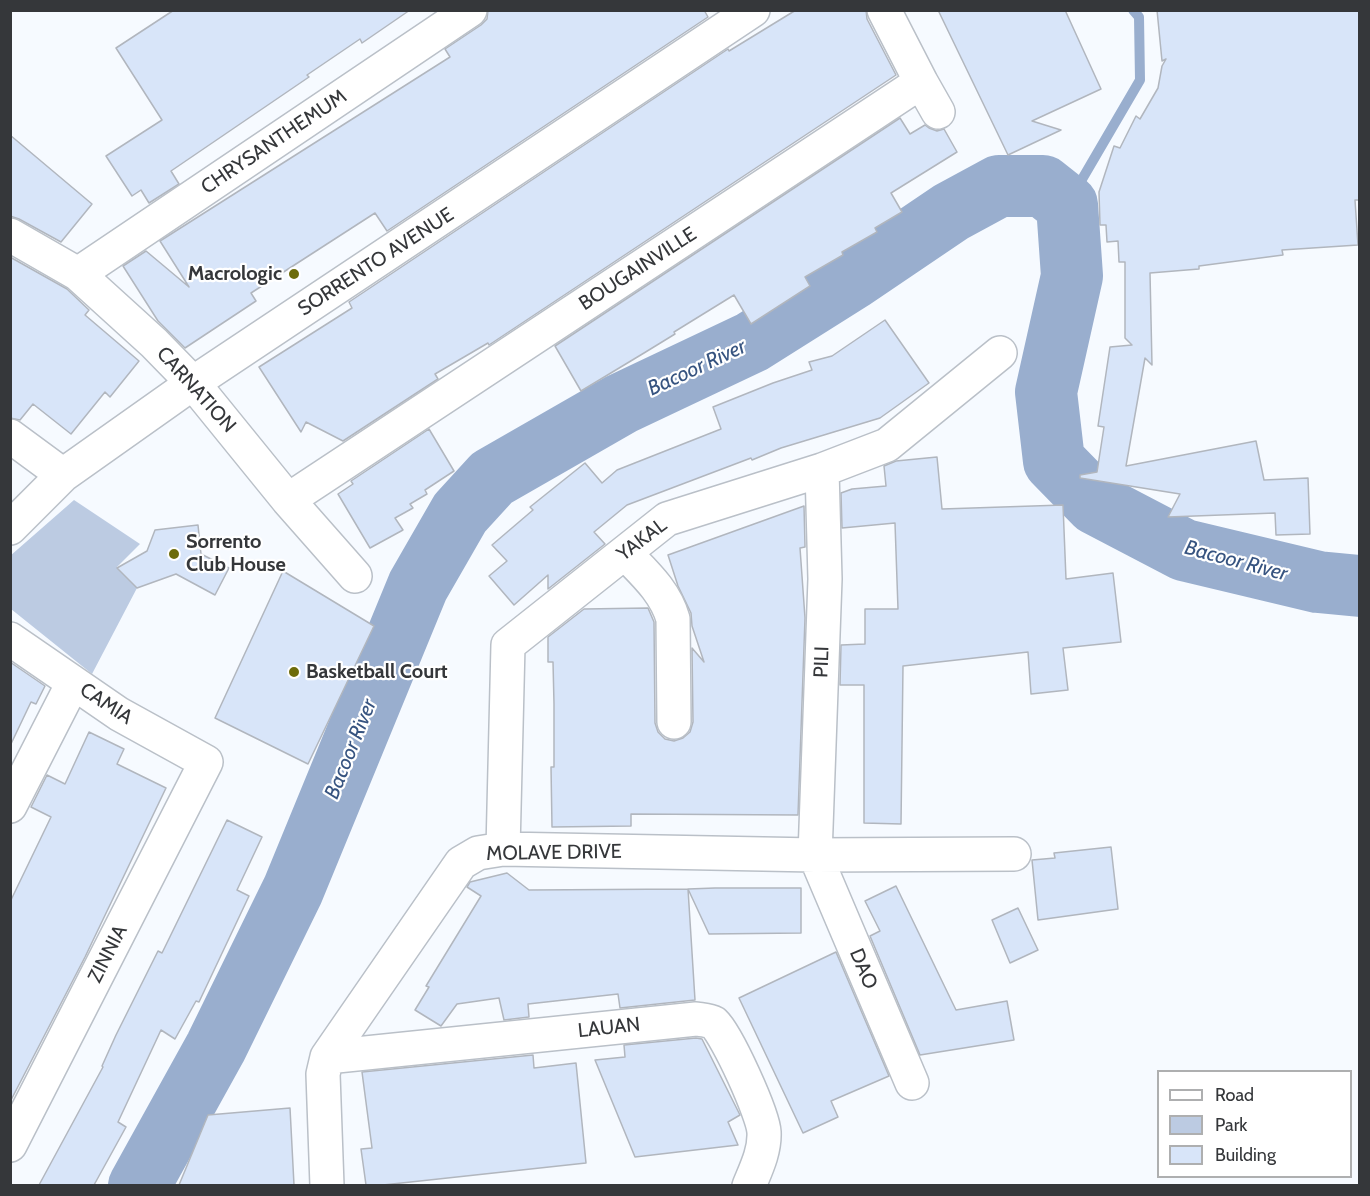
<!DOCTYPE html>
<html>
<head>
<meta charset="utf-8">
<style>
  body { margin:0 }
  #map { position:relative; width:1370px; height:1196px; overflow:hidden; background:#f6faff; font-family:Cabin,sans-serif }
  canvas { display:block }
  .frame { position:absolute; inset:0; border:12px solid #35373a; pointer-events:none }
  .legend { position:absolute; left:1157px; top:1070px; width:195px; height:108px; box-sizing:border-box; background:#fff; border:2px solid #aeafb0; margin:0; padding:8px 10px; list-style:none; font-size:18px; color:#35373a }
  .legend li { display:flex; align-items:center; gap:12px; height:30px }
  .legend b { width:30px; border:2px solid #aeafb0 }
</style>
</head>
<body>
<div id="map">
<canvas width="1370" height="1196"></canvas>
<div class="frame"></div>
<ul class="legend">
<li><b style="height:8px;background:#fff"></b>Road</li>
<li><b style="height:16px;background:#bccbe2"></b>Park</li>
<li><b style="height:16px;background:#d8e5f9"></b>Building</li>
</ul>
</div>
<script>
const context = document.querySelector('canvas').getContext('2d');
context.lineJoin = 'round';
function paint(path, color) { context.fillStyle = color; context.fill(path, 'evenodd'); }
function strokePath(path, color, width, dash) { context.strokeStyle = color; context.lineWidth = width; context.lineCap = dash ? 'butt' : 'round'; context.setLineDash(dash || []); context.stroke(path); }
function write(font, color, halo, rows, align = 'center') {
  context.font = font + ' Cabin,sans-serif'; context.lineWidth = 4.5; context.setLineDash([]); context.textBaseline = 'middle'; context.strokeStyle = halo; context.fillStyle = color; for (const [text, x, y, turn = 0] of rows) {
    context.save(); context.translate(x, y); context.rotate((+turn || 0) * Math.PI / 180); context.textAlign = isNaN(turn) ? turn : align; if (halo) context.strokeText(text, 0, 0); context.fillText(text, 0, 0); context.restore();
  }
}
paint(new Path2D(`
  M 74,500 L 140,544 L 117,567 L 137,588 L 92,674 L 11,609 L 10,556 Z`), '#bccbe2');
strokePath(new Path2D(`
  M 1067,205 L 1140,80 L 1139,17 L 1133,10`), '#99aece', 10);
strokePath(new Path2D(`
  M 139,1186 L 216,1047 L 293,890 L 418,586 L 460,513 L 492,478 L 621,404 L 752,342 L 852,279 L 951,212 L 999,186 L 1043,186 L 1067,205 L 1072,276 L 1046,392 L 1054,461 L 1096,504 L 1184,550 L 1318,582 L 1360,586`), '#99aece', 62);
const building = new Path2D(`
  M 174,10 L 410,10 L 362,43 L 360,39 L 307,75 L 309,77 L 171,171 L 179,184 L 149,203 L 141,190 L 132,196 L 106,156 L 162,120 L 116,48 Z
  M 488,10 L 704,10 L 708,17 L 387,231 L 375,213 L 251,293 L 256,301 L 185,348 L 158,321 L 123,266 L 146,251 L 189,287 L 160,241 L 450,57 L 445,49 L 481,25 L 487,19 Z
  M 796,10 L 866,10 L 867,19 L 896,75 L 489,345 L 488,343 L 435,374 L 438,379 L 343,441 L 306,422 L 301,432 L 259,367 L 352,308 L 349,302 L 728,49 L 729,51 Z
  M 938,10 L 1065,10 L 1101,89 L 1032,121 L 1061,130 L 1008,155 Z
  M 1157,10 L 1359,10 L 1359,200 L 1355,200 L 1358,245 L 1282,250 L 1283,255 L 1199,266 L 1199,269 L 1150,273 L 1152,365 L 1145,358 L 1126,466 L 1256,441 L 1264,480 L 1308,478 L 1310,534 L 1276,535 L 1275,513 L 1168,517 L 1180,494 L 1080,478 L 1080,475 L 1097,472 L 1104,427 L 1098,426 L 1110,347 L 1132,345 L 1125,338 L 1125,262 L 1119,262 L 1118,241 L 1107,242 L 1106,225 L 1100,225 L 1099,192 L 1114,146 L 1120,148 L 1136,116 L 1140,119 L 1158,88 L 1162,66 L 1166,59 L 1162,61 Z
  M 900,118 L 910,134 L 925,125 L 929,128 L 937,131 L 944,129 L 957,152 L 891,193 L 902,212 L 875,228 L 877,232 L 842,252 L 843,255 L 805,277 L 810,286 L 751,324 L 734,295 L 674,332 L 675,334 L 644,353 L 581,391 L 555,346 Z
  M 10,135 L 92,204 L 61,242 L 19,219 L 10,216 Z
  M 10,257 L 67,289 L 89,310 L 85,315 L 139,361 L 110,397 L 105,392 L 71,434 L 33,404 L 20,420 L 10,418 Z
  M 885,320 L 929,383 L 880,418 L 781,448 L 752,460 L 751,458 L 627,505 L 594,532 L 605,544 L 548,589 L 548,575 L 514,605 L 489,576 L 507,561 L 492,545 L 533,510 L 530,507 L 585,463 L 602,483 L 617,470 L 721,429 L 713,407 L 773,383 L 812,370 L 809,362 L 832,356 Z
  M 429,429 L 454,471 L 425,490 L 427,494 L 410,504 L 413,508 L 395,518 L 403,530 L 370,548 L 338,494 L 353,484 L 351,481 Z
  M 937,457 L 942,509 L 1063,505 L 1066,579 L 1113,573 L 1121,642 L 1063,648 L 1068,690 L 1031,694 L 1028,652 L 903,666 L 901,824 L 864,823 L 864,685 L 840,685 L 841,645 L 865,644 L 865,609 L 898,609 L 895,523 L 842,528 L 841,493 L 852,489 L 886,486 L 884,466 L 896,461 Z
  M 804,506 L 805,547 L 800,548 L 805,618 L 798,815 L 631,814 L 631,826 L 552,827 L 551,767 L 554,767 L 554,704 L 553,662 L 548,662 L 548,637 L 584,609 L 648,608 L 654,622 L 655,723 L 658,732 L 665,739 L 674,741 L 683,738 L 690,732 L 693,722 L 692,648 L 704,662 L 692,626 L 691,613 L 678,586 L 668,555 Z
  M 198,525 L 201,554 L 229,568 L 215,595 L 176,574 L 137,588 L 117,568 L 147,551 L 155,530 Z
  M 283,571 L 374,626 L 308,764 L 215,718 Z
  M 10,662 L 45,686 L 36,704 L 31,702 L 10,746 Z
  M 89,732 L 124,749 L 117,764 L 166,788 L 85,957 L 10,1102 L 10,902 L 51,817 L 31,807 L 47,775 L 65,784 Z
  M 227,820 L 262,837 L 237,890 L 249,896 L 199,1002 L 196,1001 L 175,1039 L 161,1030 L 118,1122 L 126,1127 L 94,1185 L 39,1185 L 103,1067 L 102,1066 L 116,1035 L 158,951 L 162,953 Z
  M 1111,847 L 1118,909 L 1038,920 L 1032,860 L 1055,858 L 1054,853 Z
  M 507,873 L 529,890 L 688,889 L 695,1000 L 620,1008 L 618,994 L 528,1004 L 529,1017 L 504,1020 L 499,998 L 457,1004 L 441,1026 L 415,1010 L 429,987 L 426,986 L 481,896 L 467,887 L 470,882 Z
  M 896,886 L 956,1010 L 1007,1001 L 1014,1040 L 920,1055 L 870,936 L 880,931 L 865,901 Z
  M 715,888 L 801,888 L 801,933 L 709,934 L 688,889 Z
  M 1018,908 L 1038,950 L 1010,963 L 992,920 Z
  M 836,952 L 889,1076 L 831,1101 L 838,1117 L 803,1133 L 739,998 Z
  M 696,1038 L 702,1039 L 740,1115 L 728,1122 L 738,1145 L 635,1157 L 595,1060 L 625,1057 L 624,1045 Z
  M 533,1055 L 534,1068 L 576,1063 L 586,1163 L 383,1185 L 366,1185 L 361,1149 L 372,1148 L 362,1072 Z
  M 290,1108 L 294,1185 L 179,1185 L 208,1115 Z`);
paint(building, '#d8e5f9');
strokePath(building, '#b1b6be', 1.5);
const street = new Path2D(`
  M 921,82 L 938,112
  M 10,235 L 78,274 L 154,343 L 193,383 L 288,500 L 355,576
  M 78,274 L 470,10
  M 10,436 L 63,475
  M 822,470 L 825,579 L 815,855 L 912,1083
  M 288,500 L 921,82 L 884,10
  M 10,528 L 63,475 L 193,383 L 753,10
  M 625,553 C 644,573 665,591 673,619 L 674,722
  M 10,639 L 119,714 L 206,762 L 10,1145
  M 10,806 L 73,683
  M 503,849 L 508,645 L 667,519 L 822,470 L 887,445 L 1000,353
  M 327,1057 L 696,1019 C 702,1020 709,1020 714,1023 C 727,1035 763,1114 764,1132 C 765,1151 756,1169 749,1186
  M 327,1186 L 323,1074 L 327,1057 L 461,863 L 478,853 L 503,849 L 815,855 L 1014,854`);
strokePath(street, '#bac0c8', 36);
strokePath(street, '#fff', 33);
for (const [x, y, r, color] of [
  [294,274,6,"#6d6c0b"],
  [174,554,6,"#6d6c0b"],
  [294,672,6,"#6d6c0b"]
]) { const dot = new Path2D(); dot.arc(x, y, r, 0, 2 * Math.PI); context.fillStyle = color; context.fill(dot); strokePath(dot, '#fff', 2); }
write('20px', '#35373a', '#fff', [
  ["CHRYSANTHEMUM",274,142,-34],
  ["SORRENTO AVENUE",376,262,-33],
  ["BOUGAINVILLE",638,269,-33],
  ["CARNATION",196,390,48],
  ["YAKAL",642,540,-37],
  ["PILI",822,662,-88],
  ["CAMIA",106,704,33],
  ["MOLAVE DRIVE",554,853,-1],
  ["ZINNIA",108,954,-63],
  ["DAO",863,969,67],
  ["LAUAN",609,1028,-6]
]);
write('bold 20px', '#35373a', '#fff', [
  ["Macrologic",282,274,"right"],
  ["Sorrento",186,542],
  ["Club House",186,565],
  ["Basketball Court",306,672]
], 'left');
write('italic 21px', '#375480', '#fff', [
  ["Bacoor River",697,368,-25],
  ["Bacoor River",1236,561,15],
  ["Bacoor River",351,749,-68]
]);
</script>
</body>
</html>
